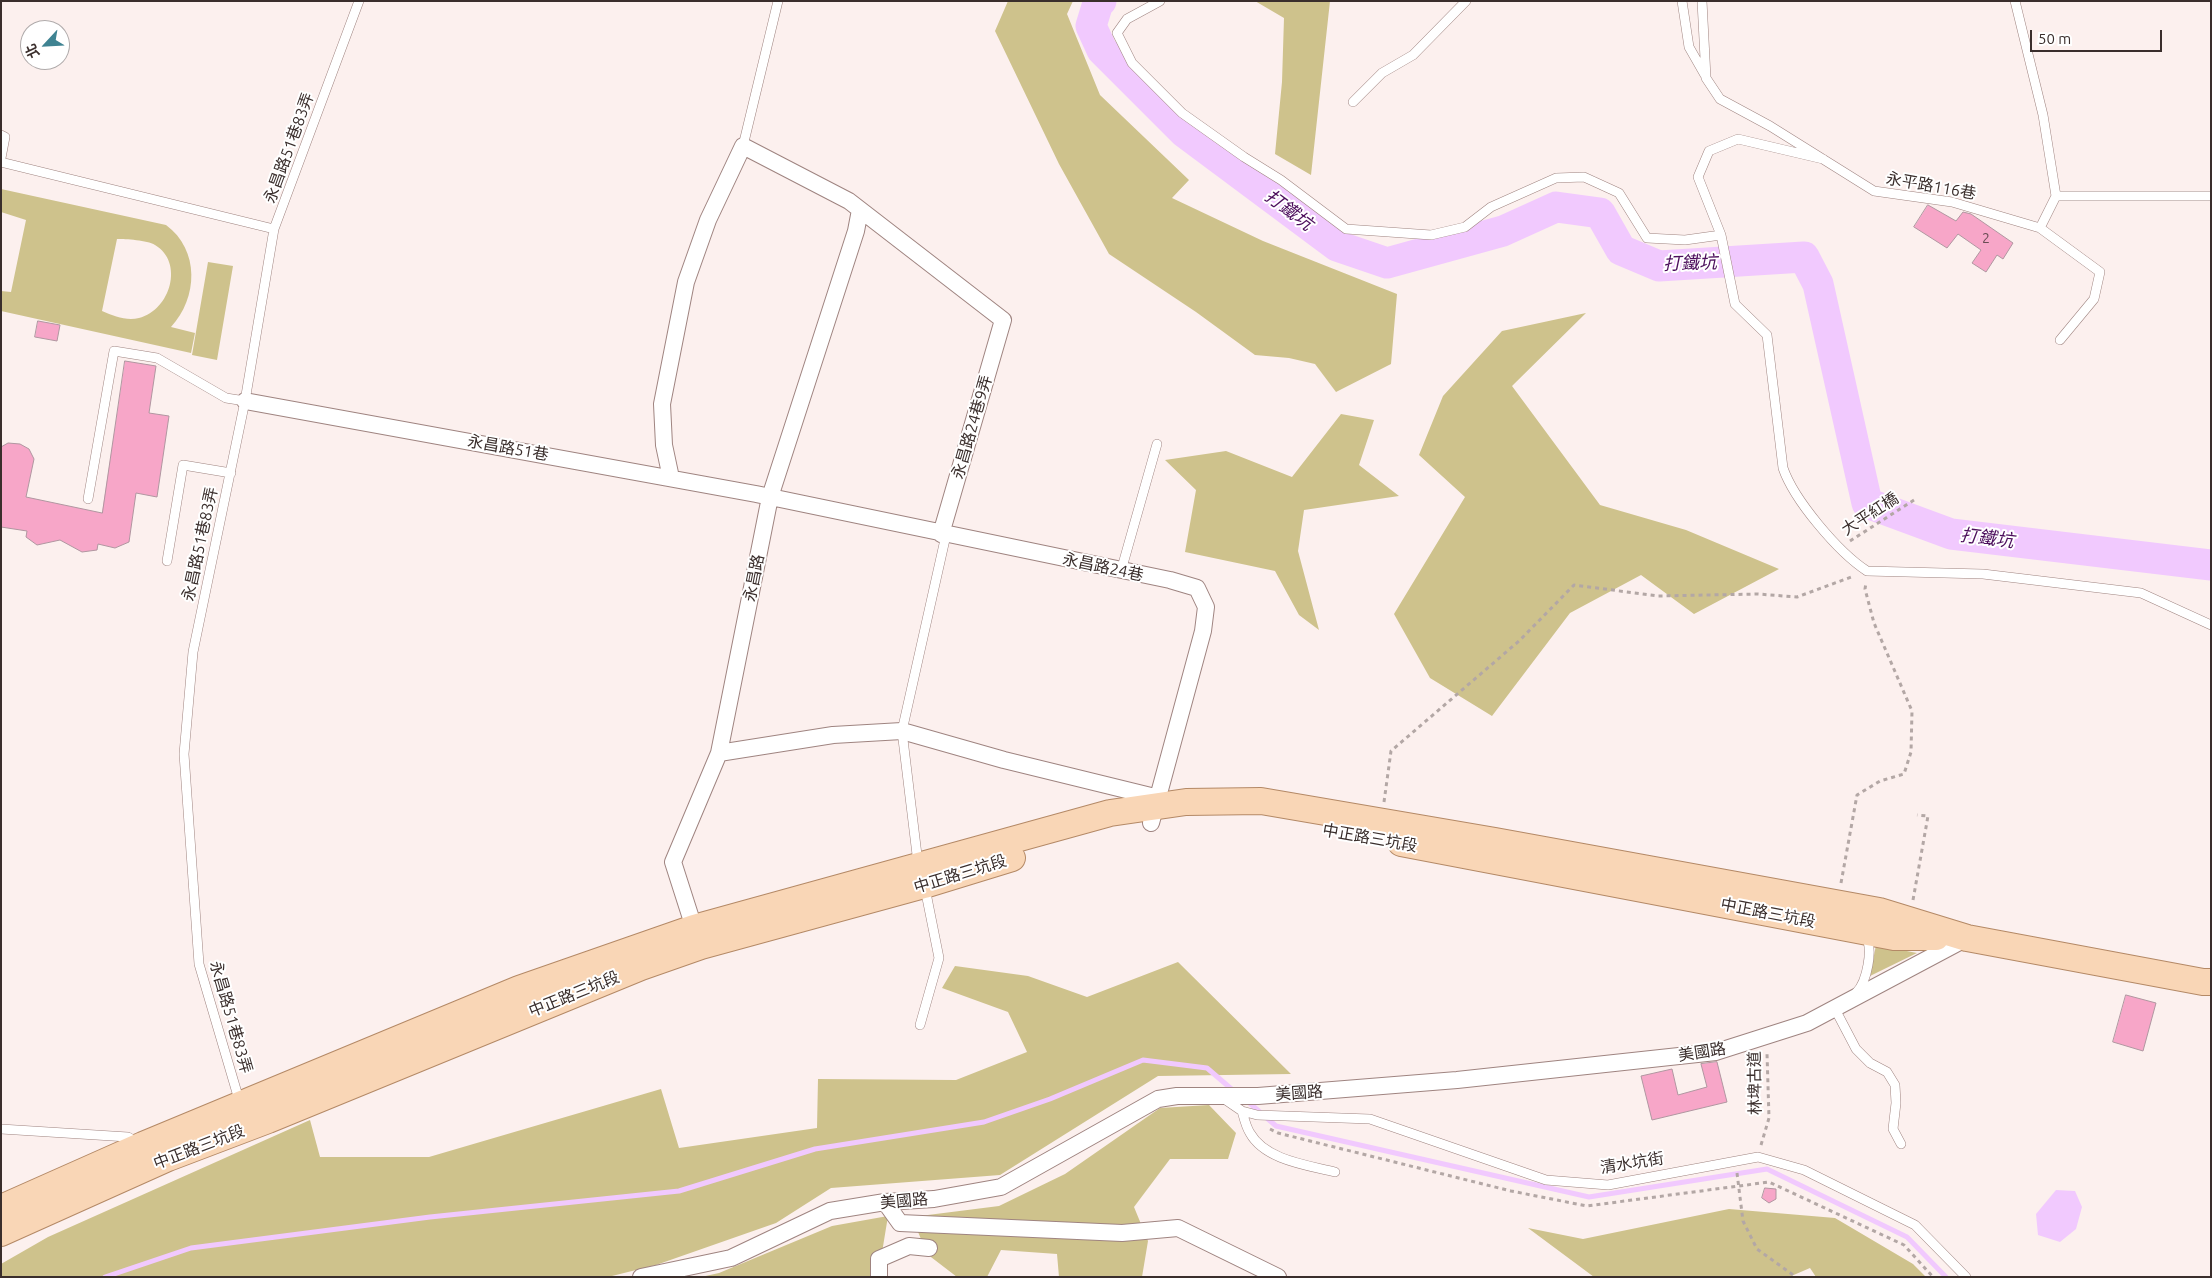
<!DOCTYPE html>
<html>
<head>
<meta charset="utf-8">
<style>
  body { margin:0 }
  #map { position:relative; width:2212px; height:1278px; overflow:hidden; background:#fcf0ee; font-family:Ubuntu,"Noto Sans TC",sans-serif }
  canvas { display:block }
  .frame { position:absolute; inset:0; border:2px solid #3a2e2c; pointer-events:none }
  .north { position:absolute; left:20px; top:20px; width:50px; height:50px; box-sizing:border-box; background:#fff; border:1px solid #b0abab; border-radius:50%; rotate:245deg; font-size:14px; font-weight:700; line-height:20px; text-align:center; color:#3a2e2c }
  .north::after { content:''; display:block; margin:auto; width:18px; height:22px; background:#3f8392; clip-path:polygon(50% 0,100% 100%,50% 72%,0 100%) }
  .scale { position:absolute; left:2030px; top:30px; width:132px; height:22px; box-sizing:border-box; border:2px solid #3a2e2c; border-top:0; padding-left:6px; font-size:15px; line-height:18px; white-space:nowrap; color:#3a2e2c; -webkit-text-stroke:4px #fff; paint-order:stroke }
</style>
</head>
<body>
<div id="map">
<canvas width="2212" height="1278"></canvas>
<div class="frame"></div>
<div class="north">北</div>
<div class="scale">50 m</div>
</div>
<script>
const context = document.querySelector('canvas').getContext('2d');
context.lineJoin = 'round';
function paint(path, color) { context.fillStyle = color; context.fill(path, 'evenodd'); }
function strokePath(path, color, width, dash) { context.strokeStyle = color; context.lineWidth = width; context.lineCap = dash ? 'butt' : 'round'; context.setLineDash(dash || []); context.stroke(path); }
function write(font, color, halo, rows, align = 'center') {
  context.font = font + ' Ubuntu,"Noto Sans TC",sans-serif'; context.lineWidth = 4; context.setLineDash([]); context.textBaseline = 'middle'; context.strokeStyle = halo; context.fillStyle = color; for (const [text, x, y, turn = 0] of rows) {
    context.save(); context.translate(x, y); context.rotate((+turn || 0) * Math.PI / 180); context.textAlign = isNaN(turn) ? turn : align; if (halo) context.strokeText(text, 0, 0); context.fillText(text, 0, 0); context.restore();
  }
}
paint(new Path2D(`
  M 1008,1 L 1073,1 L 1067,14 L 1100,95 L 1189,180 L 1172,198 L 1263,241 L 1397,294 L 1391,364 L 1336,392 L 1315,364 L 1289,358 L 1255,355 L 1196,312 L 1109,254 L 1059,164 L 995,31 Z
  M 1255,1 L 1330,1 L 1311,175 L 1275,154 L 1282,82 L 1284,18 Z
  M 1,189 L 166,225 C 200,250 198,298 171,327 L 195,333 L 191,353 L 1,311 L 1,291 L 11,292 L 26,220 L 1,212 ZM 117,239 C 126,239 147,240 155,245 C 184,262 171,310 139,318 C 126,321 114,316 102,311 Z
  M 208,262 L 233,266 L 217,360 L 192,355 Z
  M 1586,313 L 1512,386 L 1600,505 L 1686,530 L 1779,569 L 1694,614 L 1641,575 L 1570,613 L 1492,716 L 1430,678 L 1394,614 L 1465,497 L 1419,455 L 1443,396 L 1502,331 Z
  M 1341,414 L 1374,420 L 1359,465 L 1399,496 L 1304,510 L 1298,551 L 1319,630 L 1299,615 L 1275,571 L 1185,552 L 1196,490 L 1165,460 L 1226,451 L 1292,477 Z
  M 1876,945 L 1917,953 L 1870,976 Z
  M 1178,962 L 1291,1074 L 1158,1076 L 1000,1175 L 831,1188 L 776,1223 L 656,1265 L 608,1277 L 1,1277 L 1,1264 L 48,1237 L 310,1120 L 320,1157 L 429,1157 L 661,1089 L 679,1148 L 817,1128 L 818,1079 L 956,1080 L 1027,1052 L 1008,1012 L 942,988 L 955,966 L 1028,976 L 1087,997 Z
  M 1209,1105 L 1236,1133 L 1228,1159 L 1170,1159 L 1134,1207 L 1148,1241 L 1142,1277 L 1059,1277 L 1057,1254 L 1001,1250 L 987,1277 L 957,1277 L 927,1254 L 912,1217 L 999,1206 L 1065,1174 L 1160,1108 Z
  M 1729,1209 L 1835,1218 L 1913,1264 L 1926,1277 L 1816,1277 L 1810,1268 L 1789,1277 L 1594,1277 L 1528,1228 L 1583,1239 Z
  M 888,1216 L 878,1277 L 701,1277 L 719,1273 L 832,1226 Z`), '#cec28c');
paint(new Path2D(`
  M 2056,1190 L 2075,1191 L 2082,1207 L 2076,1229 L 2060,1242 L 2038,1235 L 2036,1214 Z`), '#f1c9fe');
strokePath(new Path2D(`
  M 1246,1100 L 1276,1126 L 1589,1197 L 1767,1169 L 1907,1237 L 1946,1277
  M 105,1277 L 191,1248 L 430,1217 L 679,1191 L 815,1149 L 984,1122 L 1050,1099 L 1143,1060 L 1207,1068 L 1235,1092`), '#f1c9fe', 5);
strokePath(new Path2D(`
  M 1101,1 L 1098,3 L 1091,26 L 1102,50 L 1184,132 L 1337,246 L 1387,263 L 1503,231 L 1556,207 L 1600,213 L 1621,250 L 1659,266 L 1804,257 L 1818,284 L 1867,503 L 1951,534 L 2211,565`), '#f1c9fe', 31);
const building = new Path2D(`
  M 1928,205 L 1956,221 L 1963,212 L 1971,214 L 2013,243 L 2003,259 L 1997,255 L 1986,272 L 1972,263 L 1981,250 L 1958,234 L 1947,248 L 1914,227 Z
  M 38,321 L 60,325 L 57,341 L 35,337 Z
  M 125,361 L 156,366 L 149,413 L 169,416 L 157,497 L 136,493 L 129,542 L 115,548 L 98,544 L 97,550 L 82,552 L 60,540 L 37,545 L 26,537 L 27,531 L 1,527 L 1,447 L 8,443 L 20,444 L 29,449 L 34,459 L 26,497 L 102,513 Z
  M 2126,995 L 2156,1003 L 2143,1051 L 2113,1042 Z
  M 1717,1062 L 1727,1102 L 1652,1120 L 1641,1076 L 1672,1069 L 1678,1095 L 1707,1087 L 1701,1064 Z
  M 1765,1188 L 1776,1189 L 1776,1199 L 1769,1203 L 1762,1198 Z`);
paint(building, '#f7a6c8');
strokePath(building, '#b096a0', 1);
const service = new Path2D(`
  M 1160,1 L 1127,19 L 1117,33 L 1132,63 L 1182,113 L 1244,157 L 1281,180 L 1346,229 L 1431,235 L 1465,227 L 1491,207 L 1556,178 L 1584,177 L 1619,193 L 1647,238 L 1685,240 L 1721,235
  M 1682,1 L 1689,47 L 1705,75
  M 1702,1 L 1706,78 L 1720,99 L 1770,126 L 1874,191 L 1952,202 L 2040,228 L 2056,196 L 2211,196
  M 2015,1 L 2043,115 L 2056,196
  M 1353,102 L 1382,73 L 1413,55 L 1466,1
  M 1,135 L 5,137 L 1,158
  M 743,146 L 778,1
  M 1823,159 L 1738,139 L 1709,151 L 1698,177 L 1721,235 L 1735,304 L 1767,335 L 1783,468 C 1794,500 1838,552 1867,571 L 1983,574 L 2141,593 L 2211,625
  M 1,162 L 274,229
  M 2040,228 L 2100,272 L 2094,299 L 2060,340
  M 88,499 L 114,351 L 157,358 L 226,398 L 245,401
  M 167,561 L 183,465 L 231,473
  M 1121,571 L 1157,444
  M 918,863 L 902,731 L 946,535
  M 1856,993 C 1867,982 1874,948 1865,935
  M 1835,1009 L 1856,1049 L 1870,1063 L 1887,1072 L 1895,1085 L 1896,1103 L 1893,1129 L 1901,1144
  M 920,1025 L 939,958 L 925,888
  M 1223,1098 L 1242,1111 L 1257,1115 L 1370,1119 L 1546,1180 L 1608,1185 L 1758,1157 L 1804,1170 L 1915,1225 L 1966,1277
  M 240,1103 L 199,964 L 184,754 L 193,652 L 245,401 L 274,229 L 359,1
  M 1242,1111 C 1244,1118 1246,1127 1250,1133 C 1265,1160 1307,1165 1335,1172
  M 1,1129 L 128,1137 L 137,1142`);
const minor = new Path2D(`
  M 245,401 L 756,494 L 1170,580 L 1197,588 L 1206,607 L 1203,631 L 1151,823
  M 671,478 L 664,445 L 662,404 L 686,282 L 708,220 L 743,146 L 849,201 L 1003,320 L 941,534
  M 719,753 L 833,735 L 902,731 L 1004,760 L 1159,798
  M 697,937 L 673,862 L 719,753 L 770,497 L 856,231 L 860,210
  M 885,1202 L 900,1223 L 1122,1233 L 1178,1228 L 1278,1277
  M 641,1277 L 731,1258 L 830,1211 L 885,1202 L 934,1199 L 1001,1187 L 1158,1099 L 1177,1096 L 1258,1096 L 1457,1080 L 1716,1052 L 1807,1023 L 1967,938
  M 879,1277 L 879,1259 L 909,1246 L 929,1248`);
const primary = new Path2D(`
  M 1401,843 L 1894,937 L 1936,937
  M 1,1208 L 143,1145 L 519,989 L 694,928 L 1110,813 L 1186,802 L 1261,801 L 1495,841 L 1879,911 L 1967,938 L 2203,982 L 2211,982
  M 1,1233 L 168,1158 L 268,1120 L 641,967 L 701,946 L 924,885 L 1012,858`);
strokePath(service, '#9f8480', 10);
strokePath(minor, '#9f8480', 18);
strokePath(primary, '#b48966', 28);
strokePath(new Path2D(`
  M 1850,541 L 1914,500
  M 1384,802 L 1391,751 L 1519,641 L 1574,585 L 1658,596 L 1758,594 L 1797,597 L 1854,576
  M 1841,883 L 1857,795 L 1880,781 L 1904,774 L 1911,752 L 1912,711 L 1874,623 L 1865,589 L 1866,583
  M 1913,900 L 1928,816 L 1917,815
  M 1270,1129 L 1278,1133 L 1511,1191 L 1587,1206 L 1769,1182 L 1904,1245 L 1933,1277
  M 1761,1145 L 1769,1118 L 1767,1053
  M 1737,1173 L 1743,1221 L 1757,1249 L 1796,1277`), '#b3a7a5', 3, [4, 4]);
strokePath(service, '#fff', 9);
strokePath(minor, '#fff', 16);
strokePath(primary, '#f9d6b6', 26);
write('14px', '#694c53', null, [
  ["2",1986,238]
]);
write('16px', '#3a2e2c', '#fff', [
  ["永昌路51巷83弄",289,148,-70],
  ["永平路116巷",1931,186,10],
  ["永昌路24巷9弄",972,427,-74],
  ["永昌路51巷",508,448,10],
  ["大平紅橋",1870,514,-33],
  ["永昌路51巷83弄",200,544,-78],
  ["永昌路24巷",1103,567,12],
  ["永昌路",754,578,-79],
  ["中正路三坑段",1370,838,10],
  ["中正路三坑段",960,874,-17],
  ["中正路三坑段",1768,913,11],
  ["中正路三坑段",574,994,-22],
  ["永昌路51巷83弄",231,1017,74],
  ["美國路",1702,1052,-9],
  ["林埤古道",1755,1083,-91],
  ["美國路",1299,1093,-4],
  ["中正路三坑段",199,1147,-21],
  ["清水坑街",1632,1163,-9],
  ["美國路",904,1201,-5]
]);
write('italic 18px', '#4c0e5c', '#fff', [
  ["打鐵坑",1289,210,37],
  ["打鐵坑",1690,263,-2],
  ["打鐵坑",1987,538,7]
]);
</script>
</body>
</html>
